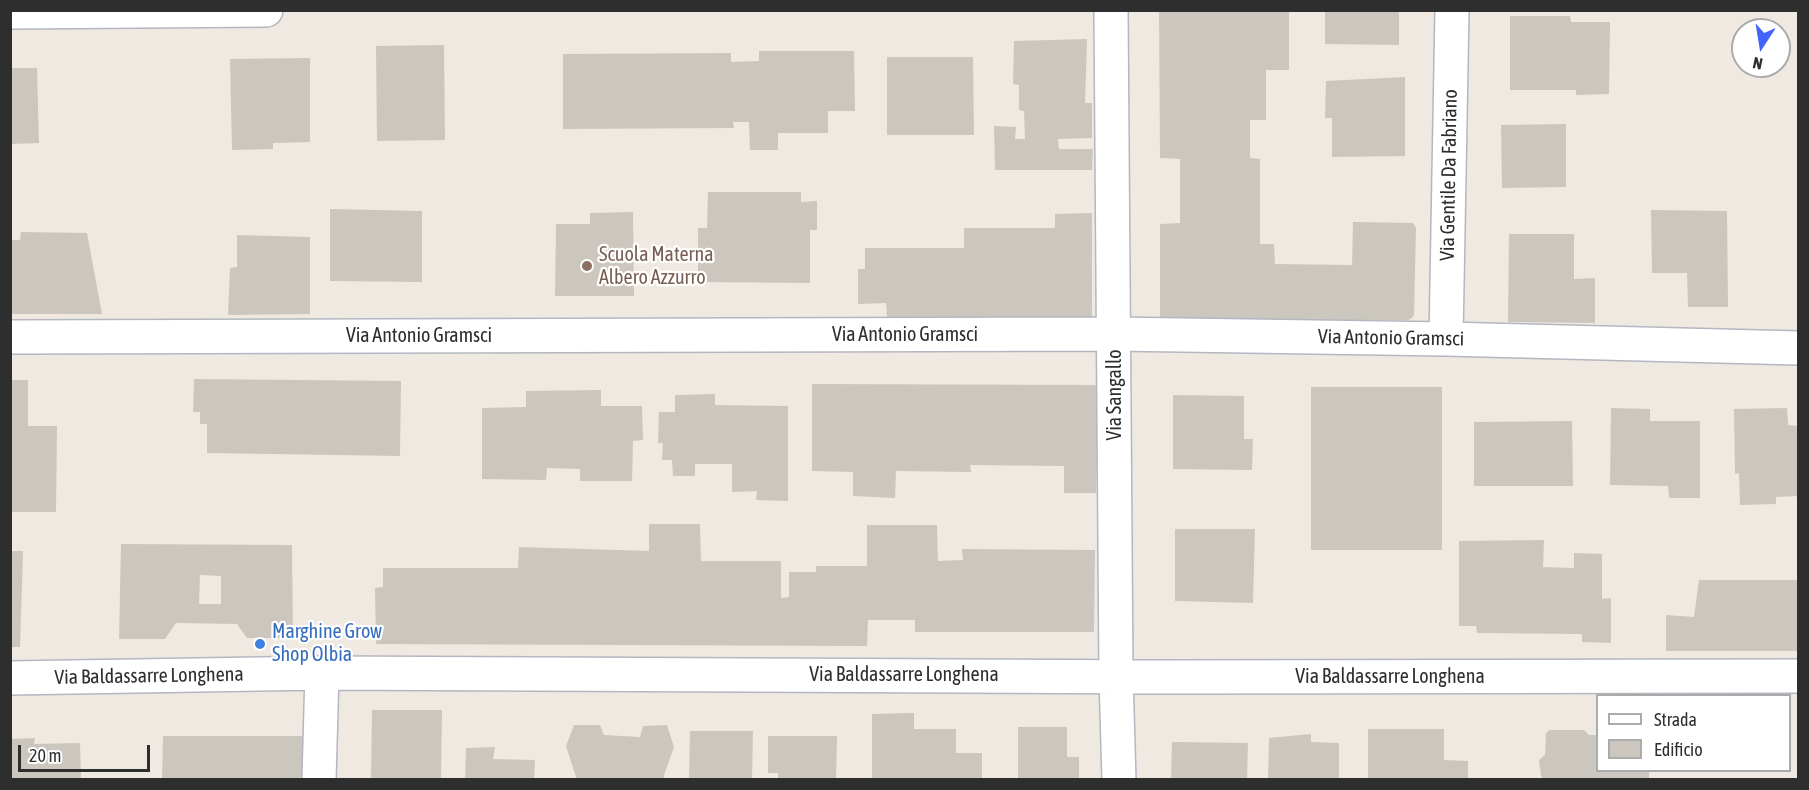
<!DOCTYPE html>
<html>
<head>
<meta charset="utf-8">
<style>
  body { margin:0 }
  #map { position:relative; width:1809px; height:790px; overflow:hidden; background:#efe9e1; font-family:"Asap Condensed",sans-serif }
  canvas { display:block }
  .frame { position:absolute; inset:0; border:12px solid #2e2e2e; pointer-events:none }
  .legend { position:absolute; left:1596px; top:694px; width:195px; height:78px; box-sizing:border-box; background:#fff; border:2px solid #ababab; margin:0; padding:8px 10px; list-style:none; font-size:18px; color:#2e2e2e }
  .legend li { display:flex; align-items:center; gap:12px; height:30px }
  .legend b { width:30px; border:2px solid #ababab }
  .north { position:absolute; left:1731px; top:18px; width:60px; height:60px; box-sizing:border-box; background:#fff; border:2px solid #ababab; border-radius:50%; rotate:192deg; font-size:16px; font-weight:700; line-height:24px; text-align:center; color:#2e2e2e }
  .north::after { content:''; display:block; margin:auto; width:21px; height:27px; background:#4264fb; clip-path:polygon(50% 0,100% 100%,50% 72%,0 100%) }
  .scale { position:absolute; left:18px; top:745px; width:132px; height:27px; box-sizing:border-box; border:3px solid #2e2e2e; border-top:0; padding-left:8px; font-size:18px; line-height:21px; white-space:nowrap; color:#2e2e2e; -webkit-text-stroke:4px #fff; paint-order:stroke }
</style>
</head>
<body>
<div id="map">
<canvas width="1809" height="790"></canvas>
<div class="frame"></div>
<ul class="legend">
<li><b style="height:8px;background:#fff"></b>Strada</li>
<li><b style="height:16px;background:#cbc7bf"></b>Edificio</li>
</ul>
<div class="north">N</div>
<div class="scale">20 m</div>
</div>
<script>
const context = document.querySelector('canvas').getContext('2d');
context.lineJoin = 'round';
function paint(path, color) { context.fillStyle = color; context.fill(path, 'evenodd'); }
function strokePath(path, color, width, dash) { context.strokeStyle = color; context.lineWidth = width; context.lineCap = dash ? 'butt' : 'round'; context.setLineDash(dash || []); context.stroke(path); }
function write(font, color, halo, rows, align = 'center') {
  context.font = font + ' "Asap Condensed",sans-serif'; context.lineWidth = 4.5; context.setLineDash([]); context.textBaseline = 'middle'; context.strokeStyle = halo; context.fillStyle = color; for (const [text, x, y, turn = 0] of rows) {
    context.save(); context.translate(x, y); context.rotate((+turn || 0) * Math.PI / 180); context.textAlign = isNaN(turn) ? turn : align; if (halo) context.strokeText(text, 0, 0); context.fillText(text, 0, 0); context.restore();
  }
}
paint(new Path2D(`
  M 1159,10 L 1289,10 L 1289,70 L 1266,70 L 1266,120 L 1250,120 L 1250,158 L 1260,159 L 1260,244 L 1274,244 L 1275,264 L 1352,265 L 1353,222 L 1413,223 L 1416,228 L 1414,315 L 1412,318 L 1408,320 L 1292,320 L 1292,323 L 1160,321 L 1160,224 L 1180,223 L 1180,159 L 1160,158 Z
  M 1325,10 L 1399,10 L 1399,45 L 1325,44 Z
  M 1510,16 L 1570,16 L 1571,22 L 1610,22 L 1609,94 L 1576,95 L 1576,90 L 1510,90 Z
  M 1087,39 L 1085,103 L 1092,103 L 1092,138 L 1058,139 L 1059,149 L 1093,149 L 1092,170 L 995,170 L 994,126 L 1016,127 L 1015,139 L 1025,139 L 1024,111 L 1019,110 L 1019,85 L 1013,84 L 1014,41 Z
  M 444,45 L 445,140 L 377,141 L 376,46 Z
  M 759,51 L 854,51 L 855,111 L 828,111 L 828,133 L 778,133 L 778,150 L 750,150 L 749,122 L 733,122 L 734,128 L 563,129 L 563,54 L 731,53 L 731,62 L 759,61 Z
  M 887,57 L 973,57 L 974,135 L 887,135 Z
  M 310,58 L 310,142 L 273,143 L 273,149 L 232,150 L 230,59 Z
  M 10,68 L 37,68 L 39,143 L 10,144 Z
  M 1405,77 L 1405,156 L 1332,157 L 1332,118 L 1325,118 L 1326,81 Z
  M 1566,124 L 1566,187 L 1502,188 L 1501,125 Z
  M 708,192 L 801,192 L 801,202 L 817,201 L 817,230 L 810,230 L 810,283 L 698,282 L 698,228 L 707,228 Z
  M 330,209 L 422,211 L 422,282 L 330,281 Z
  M 1651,210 L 1727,211 L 1728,307 L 1688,307 L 1687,273 L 1652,273 Z
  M 633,212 L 634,296 L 555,296 L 556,224 L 590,224 L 590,213 Z
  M 1092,213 L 1092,318 L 887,317 L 886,303 L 858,304 L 858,269 L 865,269 L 865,248 L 964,248 L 964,228 L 1055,228 L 1055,214 Z
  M 21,232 L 87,233 L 102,314 L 10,314 L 10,240 L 20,240 Z
  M 1509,234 L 1574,234 L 1574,279 L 1595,278 L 1595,323 L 1508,322 Z
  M 237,235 L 310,237 L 310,314 L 228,315 L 230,268 L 237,267 Z
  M 194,379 L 401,381 L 400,456 L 207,453 L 207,424 L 200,424 L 200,412 L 193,412 Z
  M 10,380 L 28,380 L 28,426 L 57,426 L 56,512 L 10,512 Z
  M 812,384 L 1099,385 L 1096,493 L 1064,493 L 1064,466 L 970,465 L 971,472 L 896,471 L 895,498 L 853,496 L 853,472 L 812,471 Z
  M 1311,387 L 1442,387 L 1442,550 L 1311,550 Z
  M 601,390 L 601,406 L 642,406 L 643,440 L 633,441 L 632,481 L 580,481 L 580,469 L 547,468 L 546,480 L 482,479 L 482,408 L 526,407 L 526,391 Z
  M 715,394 L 715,405 L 788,406 L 788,501 L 756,500 L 757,491 L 732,492 L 732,464 L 695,464 L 695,476 L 673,476 L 672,460 L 662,460 L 663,443 L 658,443 L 659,412 L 675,412 L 675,395 Z
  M 1173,395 L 1244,396 L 1244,439 L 1253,439 L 1252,470 L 1173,469 Z
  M 1611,408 L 1650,409 L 1650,421 L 1700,421 L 1700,498 L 1669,498 L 1668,486 L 1610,485 Z
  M 1787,408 L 1788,425 L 1798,426 L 1798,496 L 1776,497 L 1776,504 L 1740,505 L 1739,473 L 1735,474 L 1734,409 Z
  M 1572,421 L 1573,486 L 1474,486 L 1474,422 Z
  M 649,524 L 700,524 L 701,561 L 781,561 L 781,598 L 789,597 L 789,572 L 816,572 L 816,566 L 867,566 L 867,525 L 937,525 L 938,561 L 963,560 L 962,549 L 1095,550 L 1094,632 L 915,632 L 915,620 L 868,620 L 867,646 L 376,644 L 375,588 L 383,587 L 383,568 L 518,568 L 519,547 L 649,551 Z
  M 1175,529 L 1255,529 L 1253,603 L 1175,601 Z
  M 1544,540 L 1543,567 L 1574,568 L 1574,553 L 1602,554 L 1602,599 L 1611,598 L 1611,643 L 1582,642 L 1582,634 L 1477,633 L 1476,626 L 1459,626 L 1459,541 Z
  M 121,544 L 292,545 L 293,638 L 247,638 L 237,624 L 176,623 L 165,639 L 119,639 ZM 200,575 L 221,576 L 221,604 L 199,604 Z
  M 10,551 L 23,551 L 20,647 L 10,647 Z
  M 1699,580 L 1798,580 L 1798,651 L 1666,651 L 1666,615 L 1694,617 Z
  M 372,710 L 442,710 L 441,780 L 371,780 Z
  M 914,713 L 914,729 L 956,729 L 956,753 L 982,753 L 982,780 L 872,780 L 872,714 Z
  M 574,725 L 600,725 L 604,735 L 640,737 L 643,726 L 667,725 L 674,747 L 664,775 L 664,780 L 577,780 L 566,746 Z
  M 1018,727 L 1067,727 L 1067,757 L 1079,757 L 1079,780 L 1018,780 Z
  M 1368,729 L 1444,729 L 1444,760 L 1468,761 L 1468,780 L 1368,780 Z
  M 1549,730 L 1584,730 L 1589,735 L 1598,735 L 1598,770 L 1649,770 L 1649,780 L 1544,780 L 1541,776 L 1539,760 L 1545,755 L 1546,733 Z
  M 690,731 L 753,731 L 752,780 L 689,780 Z
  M 1311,734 L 1311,742 L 1339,743 L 1339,780 L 1268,780 L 1269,738 Z
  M 163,736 L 306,736 L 307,780 L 162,780 Z
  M 768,736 L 837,736 L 836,780 L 778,780 L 778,773 L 768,773 Z
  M 35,738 L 34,744 L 80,743 L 81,779 L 10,780 L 10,739 Z
  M 1172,742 L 1248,743 L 1247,780 L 1171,780 Z
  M 495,747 L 493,759 L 535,760 L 534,780 L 465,780 L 466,748 Z`), '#cbc7bf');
const minor = new Path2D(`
  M 1111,10 L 1116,676 L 1119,780
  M 10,12 L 266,10
  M 10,337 L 1115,334 L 1446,339 L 1798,348
  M 1446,339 L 1452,10
  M 10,678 L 322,673 L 1173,677 L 1798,676
  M 319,780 L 322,673`);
strokePath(minor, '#b4b7c1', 36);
strokePath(minor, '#fff', 33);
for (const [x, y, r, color] of [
  [587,266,6,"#8d6e63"],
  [260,644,6,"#3f7fe0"]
]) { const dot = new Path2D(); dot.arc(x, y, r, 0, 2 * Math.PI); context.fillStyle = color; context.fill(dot); strokePath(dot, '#fff', 2); }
write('20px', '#2e2e2e', '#fff', [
  ["Via Gentile Da Fabriano",1449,175,-89],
  ["Via Antonio Gramsci",905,335],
  ["Via Antonio Gramsci",419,336],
  ["Via Antonio Gramsci",1391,338,1],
  ["Via Sangallo",1115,395,-90],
  ["Via Baldassarre Longhena",904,675],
  ["Via Baldassarre Longhena",149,676,-1],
  ["Via Baldassarre Longhena",1390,677]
]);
write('20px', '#785e54', '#fff', [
  ["Scuola Materna",599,255],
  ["Albero Azzurro",599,278]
], 'left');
write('20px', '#366cbe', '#fff', [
  ["Marghine Grow",272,632],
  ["Shop Olbia",272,655]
], 'left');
</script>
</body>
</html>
